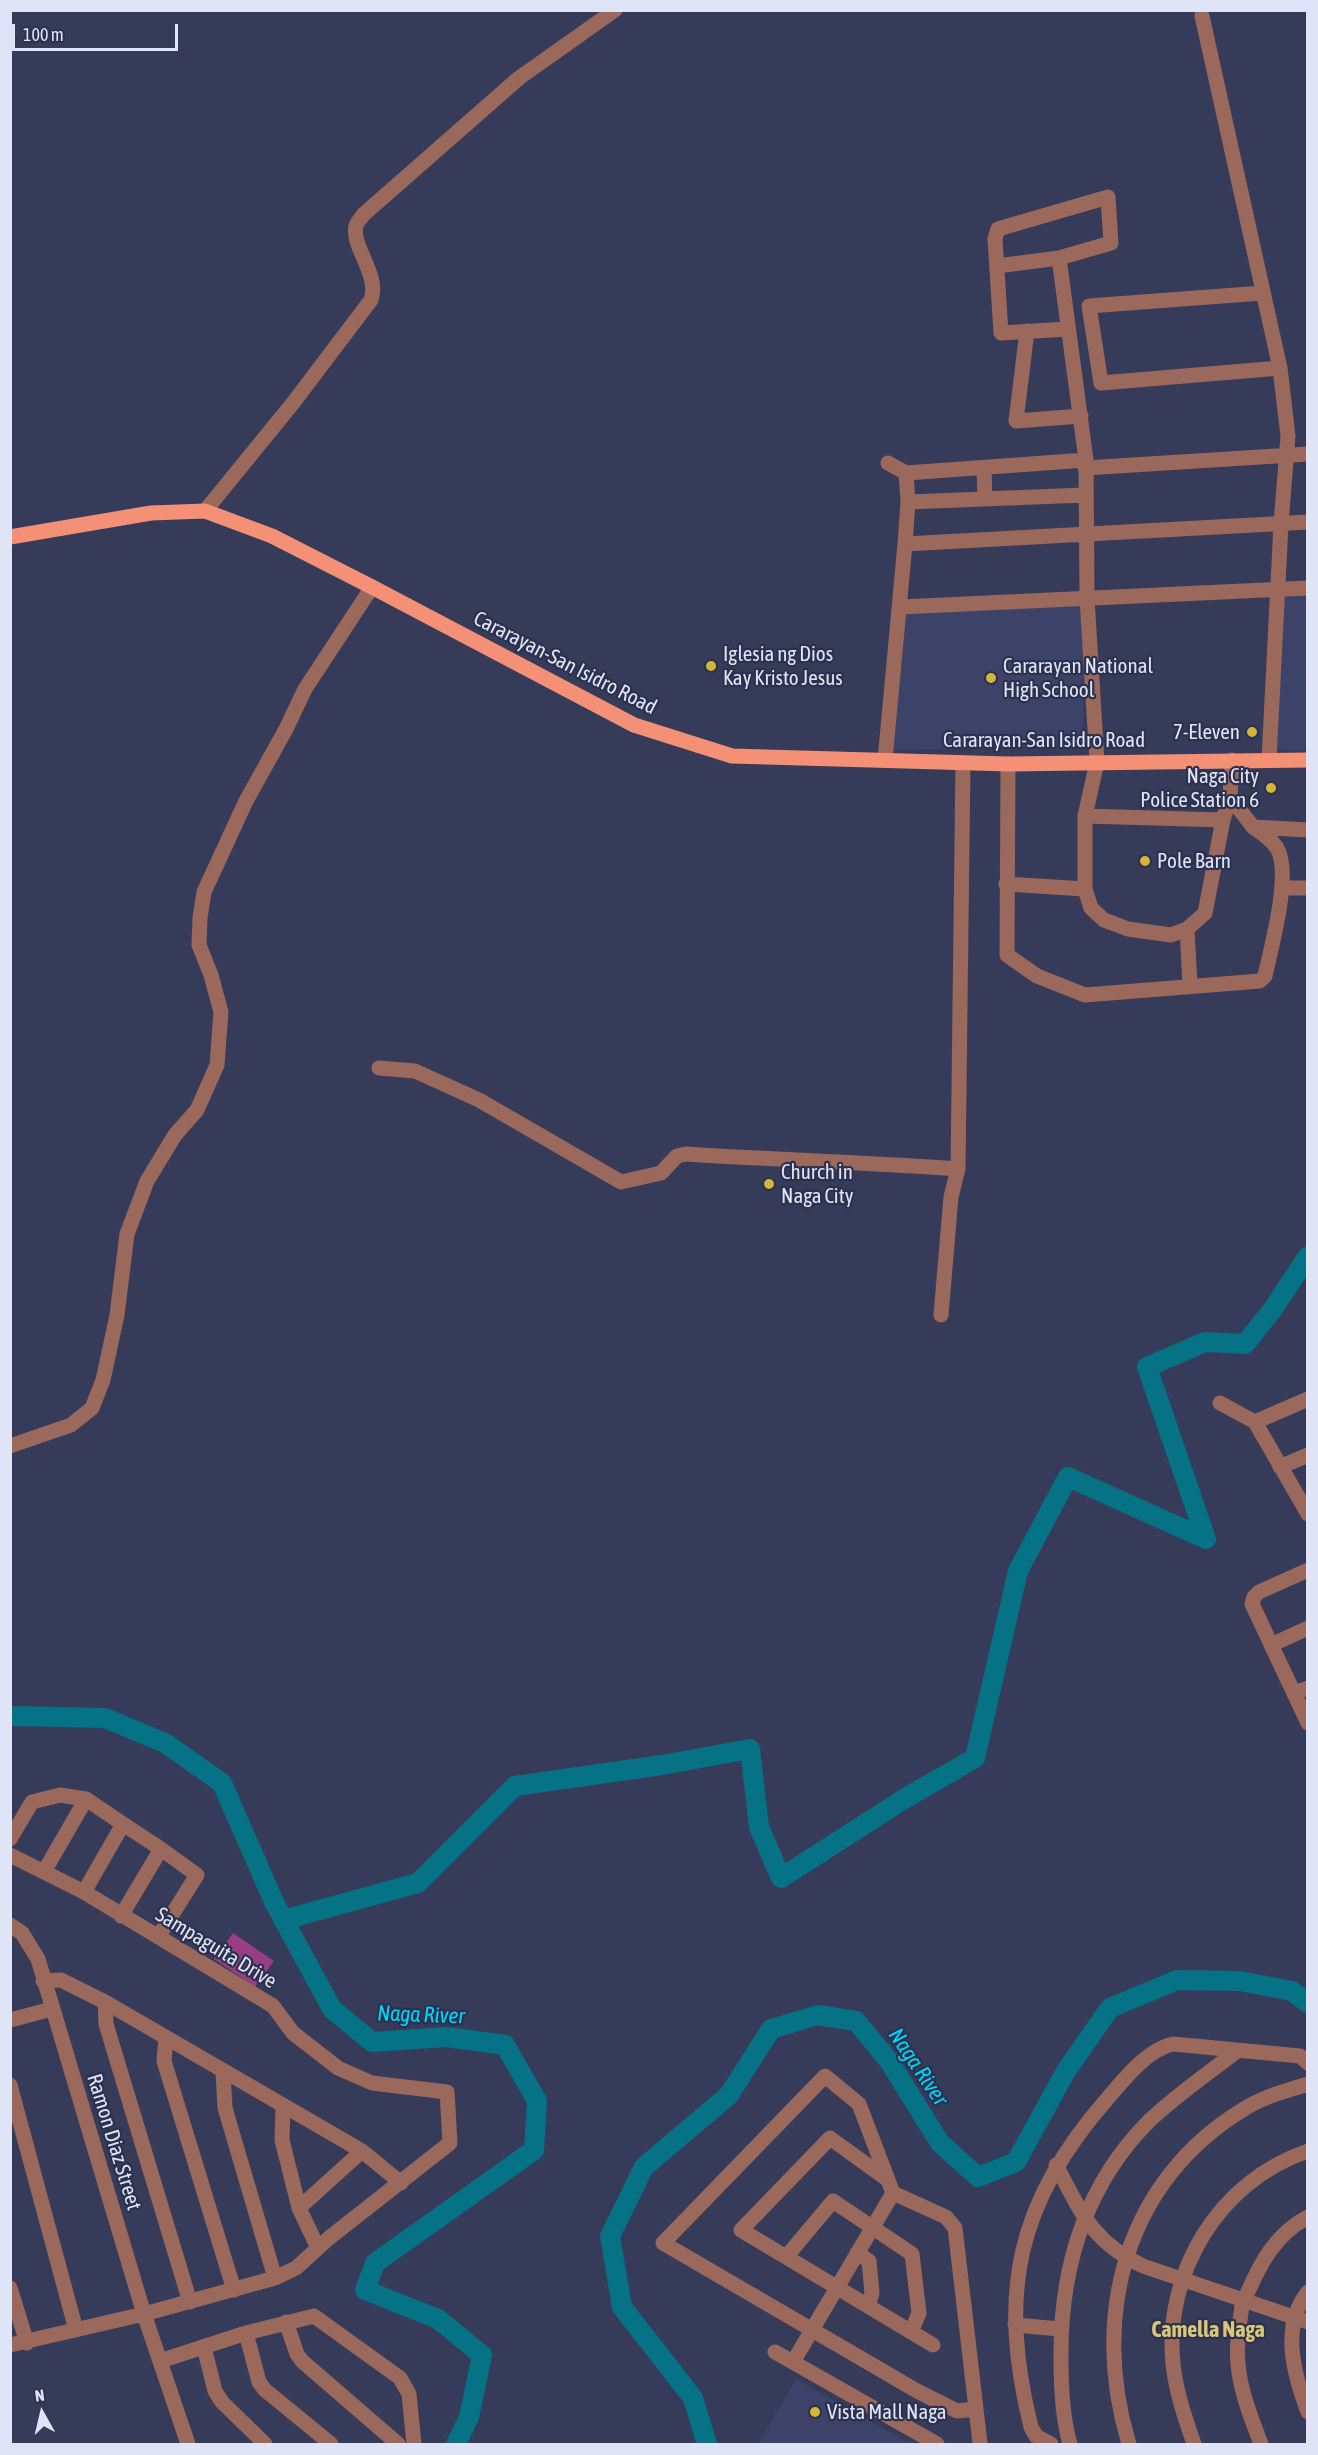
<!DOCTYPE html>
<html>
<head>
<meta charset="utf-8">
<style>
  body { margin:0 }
  #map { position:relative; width:1318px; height:2455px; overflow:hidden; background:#363b59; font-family:"Asap Condensed",sans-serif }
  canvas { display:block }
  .frame { position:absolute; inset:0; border:12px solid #e0e4f7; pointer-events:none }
  .north { position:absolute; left:12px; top:2383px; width:60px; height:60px; -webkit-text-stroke:4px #2c314e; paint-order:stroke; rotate:352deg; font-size:16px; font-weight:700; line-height:24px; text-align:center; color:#e0e4f7 }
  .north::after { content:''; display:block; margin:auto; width:21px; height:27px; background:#e0e4f7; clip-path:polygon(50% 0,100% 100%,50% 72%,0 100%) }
  .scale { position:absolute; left:12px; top:24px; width:166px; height:27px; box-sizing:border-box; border:3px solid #e0e4f7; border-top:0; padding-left:8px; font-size:18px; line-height:21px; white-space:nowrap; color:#e0e4f7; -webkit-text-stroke:4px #2c314e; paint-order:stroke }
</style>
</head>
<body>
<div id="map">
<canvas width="1318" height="2455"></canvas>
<div class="frame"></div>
<div class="north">N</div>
<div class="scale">100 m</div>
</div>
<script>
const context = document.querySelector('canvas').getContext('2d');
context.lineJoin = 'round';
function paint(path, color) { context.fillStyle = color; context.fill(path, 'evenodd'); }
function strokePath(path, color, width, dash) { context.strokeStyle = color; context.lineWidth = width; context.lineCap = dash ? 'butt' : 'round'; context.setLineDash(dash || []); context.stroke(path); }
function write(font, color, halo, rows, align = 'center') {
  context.font = font + ' "Asap Condensed",sans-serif'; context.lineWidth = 4.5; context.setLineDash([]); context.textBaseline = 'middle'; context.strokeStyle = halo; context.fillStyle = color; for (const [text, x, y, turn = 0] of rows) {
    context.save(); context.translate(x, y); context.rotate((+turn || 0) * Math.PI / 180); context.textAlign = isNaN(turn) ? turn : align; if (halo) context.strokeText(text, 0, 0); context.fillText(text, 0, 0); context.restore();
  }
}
paint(new Path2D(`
  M 1307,594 L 1307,751 L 1277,750 L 1284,595 Z
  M 1084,603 L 1083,746 L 893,750 L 905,610 Z
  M 796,2379 L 911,2444 L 758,2444 Z`), '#3d4368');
paint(new Path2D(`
  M 233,1933 L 274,1961 L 255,1987 L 214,1959 Z`), '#973e86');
strokePath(new Path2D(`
  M 10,1716 L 105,1718 L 165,1743 L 222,1783 L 274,1902 L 332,2009 L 372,2042 L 447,2037 L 505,2045 L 537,2101 L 534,2150 L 375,2263 L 365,2290 L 438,2319 L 482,2355 L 469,2417 L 456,2444
  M 283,1920 L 418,1883 L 515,1786 L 662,1765 L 750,1749 L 759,1827 L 781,1878 L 904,1799 L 975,1758 L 1018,1571 L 1068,1477 L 1206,1539 L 1147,1367 L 1205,1342 L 1245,1344 L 1273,1309 L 1308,1256
  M 707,2444 L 693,2398 L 622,2307 L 610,2236 L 644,2167 L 729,2095 L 771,2029 L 818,2015 L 856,2021 L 889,2061 L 940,2143 L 978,2177 L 1016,2162 L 1066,2071 L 1110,2008 L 1177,1980 L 1240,1981 L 1292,1991 L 1308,2003`), '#057286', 20);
strokePath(new Path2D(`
  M 1202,16 L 1280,368 L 1288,436 L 1281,524 L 1269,760
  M 1059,258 L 1086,460 L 1087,598 L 1097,762 L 1085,816 L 1085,889 L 1091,908 L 1104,920 L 1128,929 L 1171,935 L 1187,929 L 1205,913 L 1223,820 L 1230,797 L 1232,760
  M 997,266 L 1059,258 L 1111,243 L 1108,197 L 998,229 L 995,239 L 1001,333 L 1068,329
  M 1262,293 L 1089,306 L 1101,383 L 1280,368
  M 1027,331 L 1016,421 L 1081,416
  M 888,463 L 906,473 L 1086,460
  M 984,468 L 985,499
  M 1085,468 L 1308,454
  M 908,502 L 1085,495
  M 205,511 L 293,403 L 371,300 C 380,274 351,247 356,226 C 357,222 362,217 364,214 L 519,78 L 615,10
  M 905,544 L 1308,522
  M 900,607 L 1308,588
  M 885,760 L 905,544 L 908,502 L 906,473
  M 1008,764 L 1007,955 L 1037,976 L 1085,995 L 1260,981 L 1265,976 C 1271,948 1292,873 1277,848 C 1271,839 1262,833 1253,827
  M 1230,797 L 1253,827 L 1308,830
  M 1085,816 L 1223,820
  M 1006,884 L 1085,889
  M 1282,888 L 1308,888
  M 1187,929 L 1190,985
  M 379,1068 L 415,1071 L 479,1100 L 621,1182 L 661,1173 L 677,1156 L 686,1154 C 777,1160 867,1162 958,1169
  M 941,1315 L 951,1197 L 958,1169 L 963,763
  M 1220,1403 L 1255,1422 L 1308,1514
  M 1255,1422 L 1308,1399
  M 10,1446 L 71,1425 L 92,1408 L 103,1380 L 117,1315 L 127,1234 L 147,1181 L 175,1135 L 197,1110 L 217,1065 L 221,1012 L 211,975 L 199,945 L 200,918 L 204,892 L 246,801 L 286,729 L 305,689 L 372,587
  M 1280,1467 L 1308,1455
  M 1308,1570 L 1259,1592 L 1254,1597 L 1252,1604 L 1308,1723
  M 1271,1645 L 1308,1628
  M 1294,1693 L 1308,1688
  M 10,1839 L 32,1802 L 60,1795 L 86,1799 L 123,1824
  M 10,1855 L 84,1892 L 273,2006 L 293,2033 L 338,2068 L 372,2083 L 447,2092 L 450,2143 L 329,2238 L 296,2268 L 275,2278 L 144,2314 L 10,2345
  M 45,1870 L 86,1799
  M 84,1892 L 123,1824 L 161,1849
  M 121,1916 L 161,1849 L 197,1875 L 158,1937
  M 10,1925 L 22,1933 L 38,1959 L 144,2314 L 188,2444
  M 43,1981 L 61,1980 L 105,2002 L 362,2151 L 401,2183
  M 105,2002 L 106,2024 L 190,2302
  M 10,2020 L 52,2009
  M 166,2038 L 164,2061 L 234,2290
  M 223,2072 L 225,2108 L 275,2278
  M 10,2085 L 76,2330
  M 283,2107 L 282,2140 L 299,2208 L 318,2248
  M 1056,2165 C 1081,2212 1092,2242 1143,2266 L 1308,2322
  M 888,2180 L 830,2138 L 741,2230 L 933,2345
  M 299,2208 L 362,2151
  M 857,2253 L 869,2261 L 872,2293 L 868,2306
  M 786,2257 L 833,2201 L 912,2254 L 919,2313 L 911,2332
  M 10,2288 L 27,2343
  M 1308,2292 C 1280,2326 1294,2375 1308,2412
  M 286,2322 L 297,2354 L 302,2361 L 398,2444
  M 1015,2325 L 1060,2329
  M 246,2333 L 259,2382 L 265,2390 L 331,2444
  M 204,2347 L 215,2391 L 222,2402 L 265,2444
  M 775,2352 L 937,2444
  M 160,2361 L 246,2333 L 314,2316 L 400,2378 L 409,2394 L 414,2444
  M 793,2362 L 893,2193
  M 976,2409 L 957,2411 L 917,2391 L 663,2243 L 825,2076 L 859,2104 L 893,2193 L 946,2217 L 955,2228 L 980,2443
  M 1051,2444 L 1036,2436 L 1031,2427 C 998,2294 1016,2202 1108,2098 C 1124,2079 1148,2049 1173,2044 L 1300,2056 L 1308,2063
  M 1070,2444 C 1062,2417 1061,2387 1061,2359 C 1060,2270 1084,2187 1148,2122 C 1175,2096 1207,2074 1237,2051
  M 1129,2444 C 1090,2316 1125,2181 1244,2109 C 1262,2097 1286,2091 1308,2084
  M 1194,2444 C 1185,2418 1176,2392 1173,2364 C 1164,2272 1219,2181 1308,2151
  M 1261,2444 C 1252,2420 1240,2391 1238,2364 C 1236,2342 1240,2321 1243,2299 L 1246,2296 C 1260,2264 1275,2234 1308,2217`), '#9a695b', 15);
strokePath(new Path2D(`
  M 10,537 L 151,513 L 205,511 L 272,536 L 372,587 L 634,725 L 732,756 L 1008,764 L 1308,760`), '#f39076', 15);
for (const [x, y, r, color] of [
  [711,666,6,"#d3b635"],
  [991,678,6,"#d3b635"],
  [1252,732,6,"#d3b635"],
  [1271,788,6,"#d3b635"],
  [1145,861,6,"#d3b635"],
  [769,1184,6,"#d3b635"],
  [815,2412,6,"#d3b635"]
]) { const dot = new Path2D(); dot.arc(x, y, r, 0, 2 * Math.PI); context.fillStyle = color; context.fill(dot); strokePath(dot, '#2c314e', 2); }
write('21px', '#e0e4f7', '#2c314e', [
  ["Iglesia ng Dios",723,654],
  ["Kay Kristo Jesus",723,678],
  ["Cararayan National",1003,666],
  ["High School",1003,690],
  ["7-Eleven",1240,732,"right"],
  ["Naga City",1259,776,"right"],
  ["Police Station 6",1259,800,"right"],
  ["Pole Barn",1157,861],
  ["Church in",781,1172],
  ["Naga City",781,1196],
  ["Vista Mall Naga",827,2412]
], 'left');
write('21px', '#e0e4f7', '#2c314e', [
  ["Cararayan-San Isidro Road",565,663,27],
  ["Cararayan-San Isidro Road",1044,740],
  ["Sampaguita Drive",216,1948,31],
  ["Ramon Diaz Street",114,2142,73]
]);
write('italic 22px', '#02d6fa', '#2c314e', [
  ["Naga River",421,2015,2],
  ["Naga River",918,2067,56]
]);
write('bold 22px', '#dac679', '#2c314e', [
  ["Camella Naga",1208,2330]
]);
</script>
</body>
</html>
